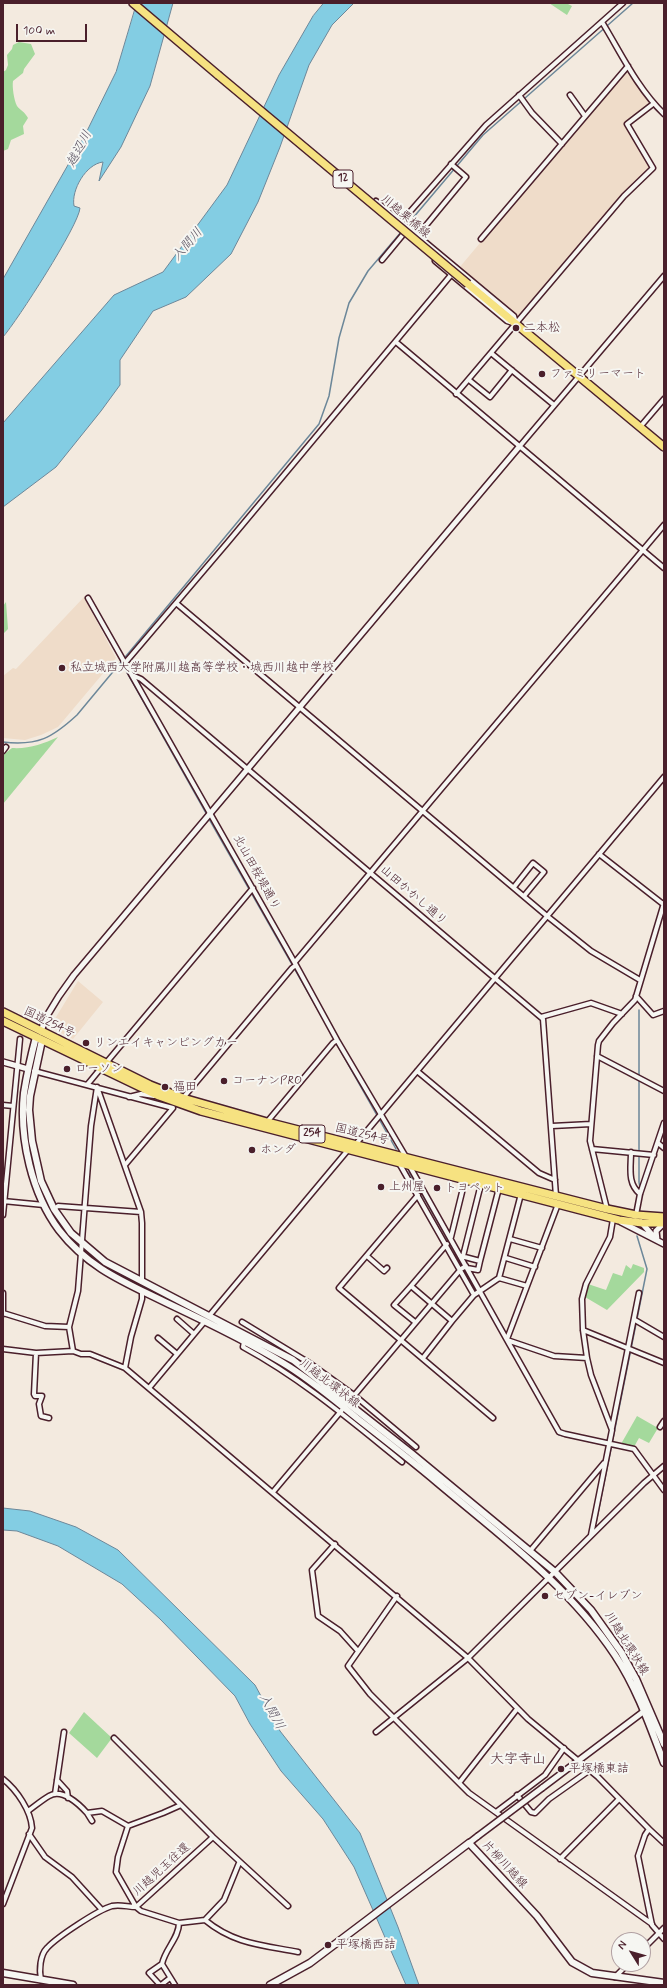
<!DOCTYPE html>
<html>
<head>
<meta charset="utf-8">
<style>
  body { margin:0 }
  #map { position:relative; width:667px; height:1988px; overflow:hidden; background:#f3eadf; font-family:Mynerve,sans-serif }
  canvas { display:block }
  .frame { position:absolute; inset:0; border:4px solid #4a1f2b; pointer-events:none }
  .north { position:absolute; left:611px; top:1932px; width:40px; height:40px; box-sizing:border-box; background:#f6f6f2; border:1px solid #b1a0a2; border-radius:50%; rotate:307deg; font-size:11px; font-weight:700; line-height:16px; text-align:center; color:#4a1f2b }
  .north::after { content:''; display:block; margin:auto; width:14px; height:18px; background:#4a1f2b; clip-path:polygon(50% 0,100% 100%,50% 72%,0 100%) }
  .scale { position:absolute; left:16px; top:24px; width:71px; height:18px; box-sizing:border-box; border:2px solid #4a1f2b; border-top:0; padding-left:5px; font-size:12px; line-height:14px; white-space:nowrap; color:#4a1f2b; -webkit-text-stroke:3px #f6f6f2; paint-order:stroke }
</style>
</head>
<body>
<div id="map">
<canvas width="667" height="1988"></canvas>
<div class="frame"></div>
<div class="north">N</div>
<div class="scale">100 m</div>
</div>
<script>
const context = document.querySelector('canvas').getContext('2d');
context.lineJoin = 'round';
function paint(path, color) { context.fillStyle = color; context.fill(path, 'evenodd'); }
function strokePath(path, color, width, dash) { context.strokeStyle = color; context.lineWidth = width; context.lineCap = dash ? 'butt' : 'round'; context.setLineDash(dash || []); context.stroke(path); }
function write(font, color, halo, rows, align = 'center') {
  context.font = font + ' Mynerve,"Klee One",sans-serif'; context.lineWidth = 4; context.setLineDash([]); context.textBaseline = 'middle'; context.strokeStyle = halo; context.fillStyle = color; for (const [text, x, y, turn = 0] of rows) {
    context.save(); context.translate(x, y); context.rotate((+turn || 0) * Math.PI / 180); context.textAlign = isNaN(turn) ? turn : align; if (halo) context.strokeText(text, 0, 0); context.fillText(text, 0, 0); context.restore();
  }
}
paint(new Path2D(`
  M 626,69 L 650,105 L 624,124 L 650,169 L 623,194 L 552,278 L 519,315 L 516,316 L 459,268 Z
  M 84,597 L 116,658 L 58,727 L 41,735 L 25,740 L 3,738 L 3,676 L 13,668 L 16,669 Z
  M 78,981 L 103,1002 L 73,1039 L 59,1032 L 53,1022 Z`), '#efdcc9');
paint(new Path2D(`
  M 549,3 L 566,3 L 572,6 L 567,15 Z
  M 19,42 L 31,44 L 35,54 L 24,69 L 23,73 L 13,81 C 12,87 14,100 17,106 C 20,110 25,112 28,118 L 23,126 L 24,134 L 11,140 L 8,149 L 3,151 L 3,72 L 6,70 L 8,65 L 7,55 L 12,49 L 13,45 Z
  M 6,602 L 8,629 L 3,634 L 3,606 Z
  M 58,737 L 3,804 L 3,755 L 12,748 C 29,749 43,744 58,737 Z
  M 633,1264 L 644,1268 L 644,1272 L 607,1310 L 585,1297 L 588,1284 L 606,1290 L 613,1273 L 622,1276 L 626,1265 L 631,1269 Z
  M 637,1416 L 658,1428 L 649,1443 L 639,1438 L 634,1447 L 621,1444 Z
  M 84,1712 L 112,1738 L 97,1758 L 69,1733 Z`), '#a4d99c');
const water = new Path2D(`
  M 137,3 L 173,3 L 150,86 L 121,147 L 99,181 L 103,162 C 86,164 71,190 74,206 L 80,208 C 79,225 17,321 3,337 L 3,279 L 85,135 L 116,72 Z
  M 324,3 L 354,3 L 332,25 L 309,65 L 280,147 L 258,202 L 231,254 L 186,297 L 153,311 L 120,360 L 120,385 L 101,411 L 56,467 L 3,507 L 3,423 L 114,295 L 163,272 L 227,185 L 279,75 L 313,16 Z
  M 3,1508 L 30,1511 L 76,1527 L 118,1550 L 255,1685 L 280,1731 L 360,1833 L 398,1927 L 419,1985 L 406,1985 L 354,1867 L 323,1819 L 281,1771 L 250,1724 L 235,1696 L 160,1619 L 122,1584 L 58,1546 L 17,1531 L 3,1530 Z`);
paint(water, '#83cde3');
strokePath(water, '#6c8799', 1);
strokePath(new Path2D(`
  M 407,225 L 483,135 L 633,3
  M 121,662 L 207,815
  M 3,742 C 38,746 52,738 77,715 L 319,424 L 329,396 L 339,338 L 349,303 L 368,271 L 402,231
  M 209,819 L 335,1040
  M 639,1010 L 639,1076
  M 336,1043 L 396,1149
  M 639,1080 L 639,1182 L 640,1188
  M 409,1172 L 478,1292
  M 641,1197 L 664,1130
  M 503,1337 L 554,1427
  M 557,1432 L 559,1435 L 605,1445
  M 596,1523 L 647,1269 L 637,1236`), '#6c8799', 1.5);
const minor = new Path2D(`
  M 602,22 C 621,53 637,88 664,114
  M 519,95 L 532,113 L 562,144
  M 570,95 L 585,116
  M 376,201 L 514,316 L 516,323
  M 401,222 L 486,125 L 623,3
  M 418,235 L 466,177 L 451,164
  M 481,239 L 628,66
  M 382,260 L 406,231
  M 435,261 L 507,321 L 513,323
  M 396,342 L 664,568
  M 491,353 L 554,405
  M 469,380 L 490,397 L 512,370
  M 456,394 L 624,196 L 653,168 L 627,124 L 653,104
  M 640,427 L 664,399
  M 519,447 L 664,276
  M 88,598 L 296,965 L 337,1040 L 406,1157
  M 176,603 L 547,916 L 591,951 L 640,980
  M 125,663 L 228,542 L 451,275
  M 132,675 L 141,679 L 543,1019 L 556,1196
  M 3,751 L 6,747
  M 599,854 L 663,904
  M 514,887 L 533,863 L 544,872 L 524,896
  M 295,962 L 664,525
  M 636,996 L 653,1015 L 664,1011
  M 541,1017 L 591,1003 L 622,1014
  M 597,1056 L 664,1091
  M 106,1063 L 253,888
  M 34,1071 L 173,1108 L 125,1165
  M 417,1071 L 539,1173 L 555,1180
  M 87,1085 L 101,1068
  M 97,1087 L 141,1212 L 142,1223 L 142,1282
  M 129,1097 L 141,1094 L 154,1096
  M 183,1098 L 292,968 L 296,965
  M 3,1105 L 13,1106
  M 267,1122 L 333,1043 L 337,1040
  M 552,1126 L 591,1124
  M 658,1143 L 664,1148
  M 355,1145 L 664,777
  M 592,1149 L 654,1155
  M 631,1152 C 631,1168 627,1183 640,1194
  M 399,1163 L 474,1295
  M 409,1165 L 507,1340 L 554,1356 L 587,1358
  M 418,1195 L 339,1288 L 493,1418
  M 3,1201 L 44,1205
  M 54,1209 L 58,1206 L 141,1212
  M 607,1209 L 590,1141 L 598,1045 L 599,1041 L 613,1023 L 635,1000 L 664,903
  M 3,1215 L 20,1039
  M 636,1215 L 640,1194 L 664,1123
  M 451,1237 L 465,1180
  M 510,1239 L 542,1248
  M 447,1244 L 411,1286 L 452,1321 L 474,1295 L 499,1278 L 521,1194
  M 367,1256 L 384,1271 L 387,1268
  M 461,1256 L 480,1261 L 499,1188
  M 463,1256 L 481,1184
  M 506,1258 L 535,1267
  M 467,1268 L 478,1270 L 480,1261
  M 499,1278 L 527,1286
  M 411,1286 L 394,1305 L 415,1322
  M 3,1293 L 3,1314
  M 3,1313 L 45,1326 L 69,1327
  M 209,1316 L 348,1150
  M 177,1319 L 194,1334
  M 635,1320 L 664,1337
  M 242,1322 L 311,1364 L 354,1395 L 416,1447
  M 583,1330 L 664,1363
  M 158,1338 L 177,1354
  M 507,1339 L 558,1204
  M 507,1340 L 559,1432 L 565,1434 L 634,1449 L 664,1490
  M 244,1342 L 243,1347 C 302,1379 351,1421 402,1462
  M 3,1349 L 36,1353 L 73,1351 L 81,1354 L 90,1354 L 125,1368 L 468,1658 L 528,1719 L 598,1777 L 649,1829 L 645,1835 L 638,1856 L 652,1925 L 664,1939
  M 73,1351 L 69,1327 L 78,1291 L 91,1126 L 97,1087
  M 36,1353 L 34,1394 L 35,1396 L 42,1396 L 39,1404 L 41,1416 L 49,1418
  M 423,1358 L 452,1321
  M 125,1368 L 131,1337 L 142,1299 L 142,1291
  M 149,1388 L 205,1321
  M 352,1398 L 461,1269 L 466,1266
  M 660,1427 L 664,1421
  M 612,1428 L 639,1293
  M 273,1492 L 342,1410
  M 591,1535 L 612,1430 L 591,1375 L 587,1358 L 583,1330 L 582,1299 L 586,1284 L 610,1237 L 613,1219
  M 335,1544 L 312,1570 L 318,1616 L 340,1631 L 358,1651
  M 530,1551 L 604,1463
  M 397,1596 L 348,1666 L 370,1694 L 469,1793 L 652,1924
  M 376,1732 L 468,1658 L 644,1483 L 664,1466
  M 114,1738 L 213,1837 L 288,1906
  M 3,1779 C 17,1790 31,1811 32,1828 L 3,1904
  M 57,1780 L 67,1791 L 68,1798
  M 459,1783 L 517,1709
  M 55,1794 L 64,1732
  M 517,1795 L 531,1812 L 535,1813 L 549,1799 L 590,1770
  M 28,1811 C 35,1806 42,1800 49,1796 C 62,1788 79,1804 87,1813 L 102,1811 L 128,1826
  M 496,1812 L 545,1775 L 564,1748
  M 87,1813 L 92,1821
  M 649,1829 L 664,1843
  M 29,1834 L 45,1857 L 72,1877 L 102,1910
  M 560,1859 L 619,1799
  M 205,1920 L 224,1900 L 239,1863
  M 179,1923 L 141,1911 L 136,1907 L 116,1872 L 118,1857 L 128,1826 L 163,1813 L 181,1805
  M 643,1949 L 664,1928
  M 615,1977 L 628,1964
  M 41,1980 C 39,1970 40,1955 47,1948 C 57,1937 98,1910 112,1906 C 120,1904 128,1907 136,1907 L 213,1837
  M 160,1985 L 149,1973 L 162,1964
  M 161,1985 L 170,1978
  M 175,1985 L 162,1964 C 165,1949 179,1938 179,1923 L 205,1920 C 234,1944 262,1945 298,1952`);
const tertiary = new Path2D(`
  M 41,1032 L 45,1019 L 59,996 L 74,975 L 519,447
  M 3,1062 L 28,1069
  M 621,1222 L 664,1244
  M 641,1222 L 654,1237
  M 657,1240 L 656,1231 L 664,1223
  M 542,1788 L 647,1709
  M 469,1843 L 478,1836`);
const secondary = new Path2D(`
  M 36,1037 C 31,1056 27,1074 24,1093 C 19,1138 32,1194 59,1230 C 89,1269 127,1283 169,1304 C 207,1322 247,1341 283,1363 C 310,1379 333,1399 358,1419 C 385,1440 412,1461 438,1483 C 501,1536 569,1586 615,1655 C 637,1688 650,1726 664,1763
  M 42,1040 L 30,1096 L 29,1110 L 32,1141 L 41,1181 L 54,1209 L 71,1233 L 105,1262 L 293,1360 L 411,1453 L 555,1572 L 591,1610 L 621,1652 L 636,1679 L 664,1744
  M 3,1973 L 73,1985
  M 270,1985 L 310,1963 L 469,1843 L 537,1916 L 572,1962 L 592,1973 L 664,1983`);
const primary = new Path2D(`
  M 133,3 L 218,75
  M 468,284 L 664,447`);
const trunk = new Path2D(`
  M 3,1012 L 150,1085 L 183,1098 L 267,1122 L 607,1209 L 636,1215 L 664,1217
  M 3,1021 L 159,1096 L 201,1111 L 619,1220 L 642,1223 L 664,1223`);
strokePath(minor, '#4a1f2b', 7);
strokePath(tertiary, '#4a1f2b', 8);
strokePath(secondary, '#4a1f2b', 9);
strokePath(primary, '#4a1f2b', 10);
strokePath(trunk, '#4a1f2b', 10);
strokePath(minor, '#f6f6f2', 4);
strokePath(tertiary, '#f6f6f2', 5);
strokePath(secondary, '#f6f6f2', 6);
strokePath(primary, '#f6e281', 7);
strokePath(trunk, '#f6e281', 7);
const tertiaryBridge = new Path2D(`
  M 478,1836 L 542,1788`);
const primaryBridge = new Path2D(`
  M 218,75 L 468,284`);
strokePath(tertiaryBridge, '#4a1f2b', 8, []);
strokePath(primaryBridge, '#4a1f2b', 10, []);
strokePath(tertiaryBridge, '#f6f6f2', 5);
strokePath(primaryBridge, '#f6e281', 7);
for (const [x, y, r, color] of [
  [516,328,4,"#4a1f2b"],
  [542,374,4,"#4a1f2b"],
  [62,668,4,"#4a1f2b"],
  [86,1043,4,"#4a1f2b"],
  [67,1069,4,"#4a1f2b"],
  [224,1081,4,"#4a1f2b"],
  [165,1087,4,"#4a1f2b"],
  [252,1150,4,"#4a1f2b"],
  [381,1187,4,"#4a1f2b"],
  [437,1188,4,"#4a1f2b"],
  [545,1596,4,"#4a1f2b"],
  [561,1769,4,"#4a1f2b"],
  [328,1945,4,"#4a1f2b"]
]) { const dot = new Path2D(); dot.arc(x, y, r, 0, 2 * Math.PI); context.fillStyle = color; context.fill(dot); strokePath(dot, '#f6f6f2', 1.5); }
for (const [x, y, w] of [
  [343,179,20],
  [312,1134,26]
]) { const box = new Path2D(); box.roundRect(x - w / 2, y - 9, w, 18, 3); context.fillStyle = '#f6f6f2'; context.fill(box); strokePath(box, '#4a1f2b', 1); }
write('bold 11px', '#4a1f2b', null, [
  ["12",343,179],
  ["254",312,1134]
]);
write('12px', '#4a1f2b', '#f6f6f2', [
  ["川越栗橋線",405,217,40],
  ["北山田桜堤通り",256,873,61],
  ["山田かかし通り",413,896,41],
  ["国道254号",49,1023,26],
  ["国道254号",362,1135,14],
  ["川越北環状線",329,1384,37],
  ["川越北環状線",626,1644,58],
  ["片柳川越線",504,1865,47],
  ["川越児玉往還",162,1870,-42]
]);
write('12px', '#4a1f2b', '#f6f6f2', [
  ["二本松",524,328],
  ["ファミリーマート",550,374],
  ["私立城西大学附属川越高等学校・城西川越中学校",70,668],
  ["リンエイキャンピングカー",94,1043],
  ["ローソン",75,1069],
  ["コーナンPRO",232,1081],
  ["福田",173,1087],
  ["ホンダ",260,1150],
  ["上州屋",389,1187],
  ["トヨペット",445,1188],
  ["セブン-イレブン",553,1596],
  ["平塚橋東詰",569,1769],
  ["平塚橋西詰",336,1945]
], 'left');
write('italic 13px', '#5b5362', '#f6f6f2', [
  ["越辺川",80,149,-62],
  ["入間川",188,245,-49],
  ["入間川",271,1712,62]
]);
write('14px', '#4a1f2b', '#f6f6f2', [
  ["大字寺山",518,1760]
]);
</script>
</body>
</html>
